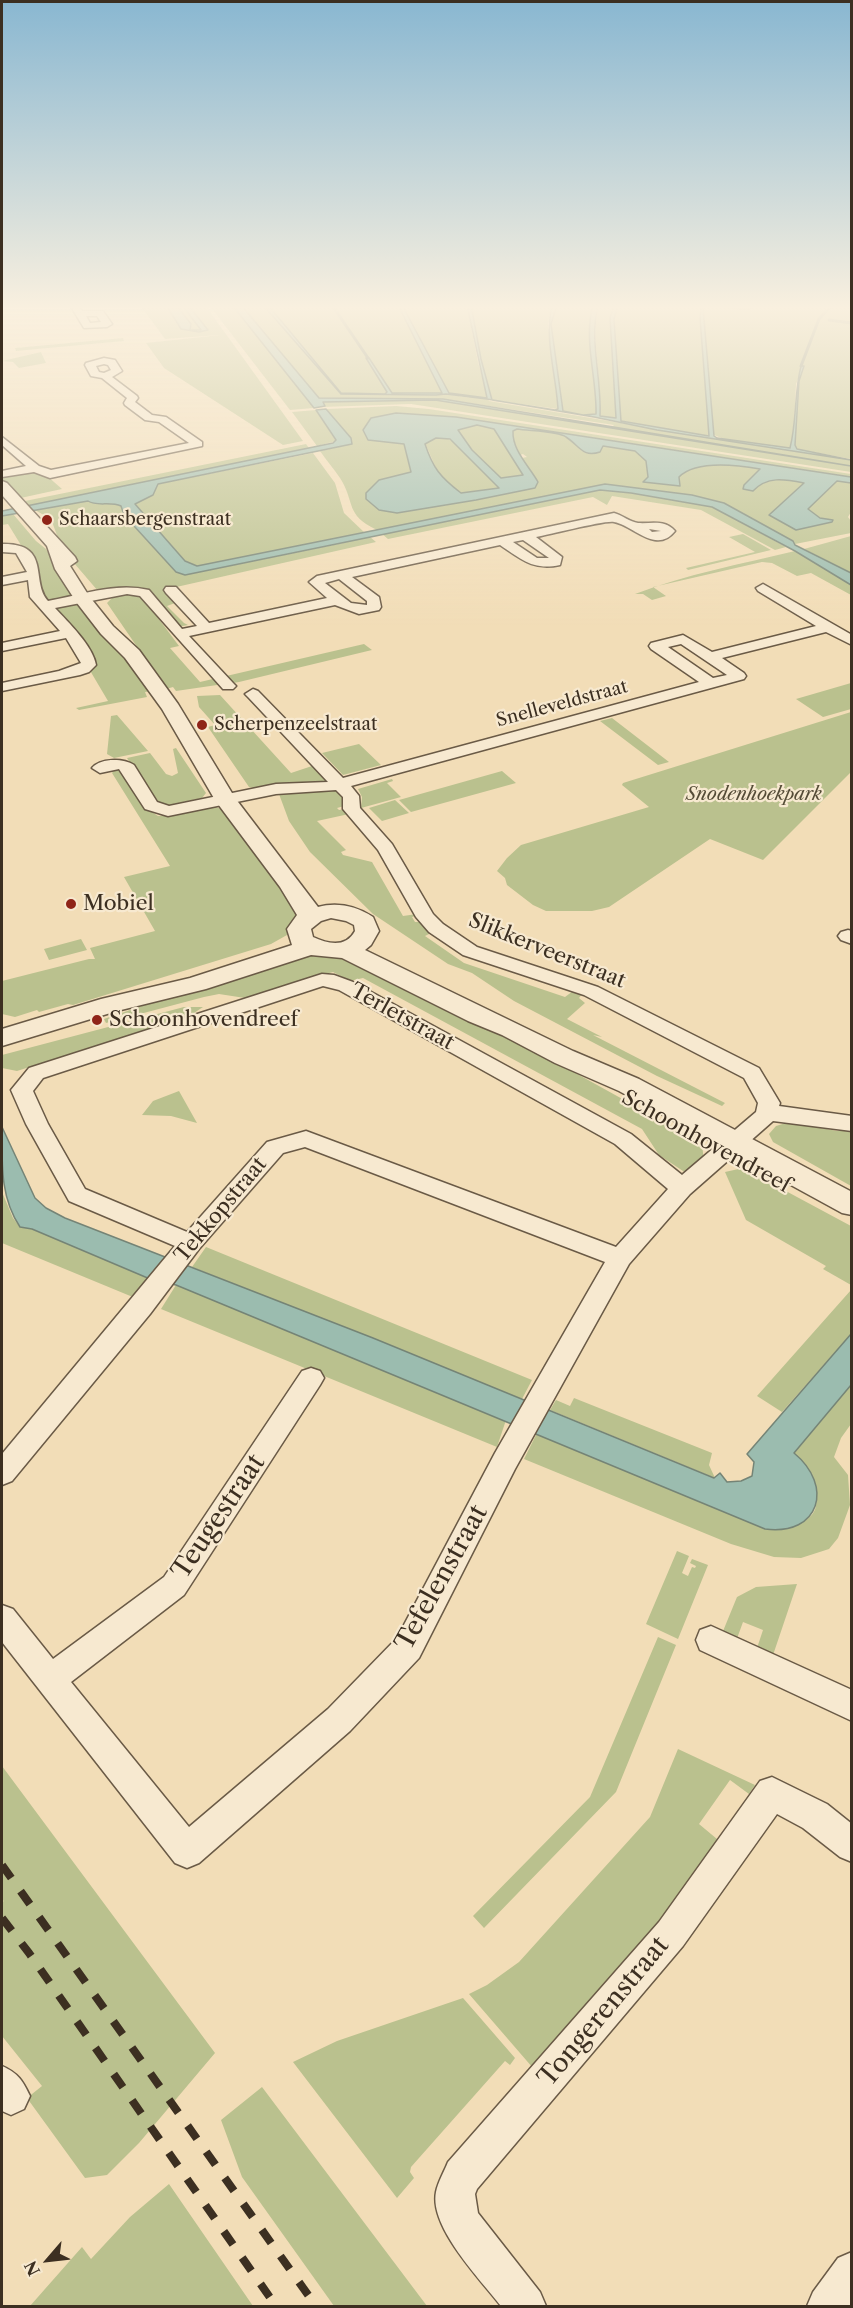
<!DOCTYPE html>
<html>
<head>
<meta charset="utf-8">
<style>
  body { margin:0 }
  #map { position:relative; width:853px; height:2308px; overflow:hidden; background:#f2ddb7; font-family:"Libre Caslon Text",serif }
  canvas { display:block }
  .frame { position:absolute; inset:0; border:3px solid #3c2f21; pointer-events:none }
  .north { position:absolute; left:18px; top:2230px; width:60px; height:60px; -webkit-text-stroke:4px #f7e9d0; paint-order:stroke; rotate:242deg; font-size:16px; font-weight:700; line-height:24px; text-align:center; color:#3c2f21 }
  .north::after { content:''; display:block; margin:auto; width:21px; height:27px; background:#3c2f21; clip-path:polygon(50% 0,100% 100%,50% 72%,0 100%) }
</style>
</head>
<body>
<div id="map">
<canvas width="853" height="2308"></canvas>
<div class="frame"></div>
<div class="north">N</div>
</div>
<script>
const context = document.querySelector('canvas').getContext('2d');
context.lineJoin = 'round';
function paint(path, color) { context.fillStyle = color; context.fill(path, 'evenodd'); }
function strokePath(path, color, width, dash) { context.strokeStyle = color; context.lineWidth = width; context.lineCap = dash ? 'butt' : 'round'; context.setLineDash(dash || []); context.stroke(path); }
function write(font, color, halo, rows, align = 'center') {
  context.font = font + ' "Libre Caslon Text",serif'; context.lineWidth = 4.5; context.setLineDash([]); context.textBaseline = 'middle'; context.strokeStyle = halo; context.fillStyle = color; for (const [text, x, y, turn = 0] of rows) {
    context.save(); context.translate(x, y); context.rotate((+turn || 0) * Math.PI / 180); context.textAlign = isNaN(turn) ? turn : align; if (halo) context.strokeText(text, 0, 0); context.fillText(text, 0, 0); context.restore();
  }
}
paint(new Path2D(`
  M 140,305 L 166,305 L 179,327 L 191,324 L 176,305 L 182,305 L 201,330 L 191,330 L 207,330 L 188,305 L 205,305 L 303,441 L 283,445 L 164,368 L 146,343 L 220,335 L 165,339 Z
  M 209,305 L 232,305 L 314,408 L 290,410 Z
  M 241,305 L 263,305 L 341,393 L 268,305 L 398,305 L 443,393 L 391,393 L 369,358 L 367,358 L 387,392 L 385,395 L 446,394 L 471,398 L 449,393 L 402,305 L 467,305 L 478,362 L 489,401 L 729,441 L 714,435 L 703,308 L 701,308 L 700,318 L 710,436 L 621,421 L 614,319 L 618,305 L 851,305 L 851,459 L 797,449 L 795,445 L 799,381 L 804,366 L 796,384 L 794,428 L 790,448 L 751,444 L 851,460 L 851,472 L 411,404 L 322,407 L 325,405 L 322,402 L 324,399 L 319,398 ZM 406,399 L 443,399 L 614,425 L 612,427 L 435,400 L 351,400 Z
  M 471,305 L 552,305 L 548,324 L 558,409 L 492,400 L 481,359 Z
  M 557,305 L 593,305 C 584,340 597,378 596,414 L 583,415 L 563,411 L 551,324 Z
  M 598,305 L 614,305 L 610,318 L 616,418 L 600,417 C 602,379 591,342 598,305 Z
  M 123,338 L 124,341 L 16,351 L 15,348 Z
  M 41,352 L 46,363 L 19,368 L 13,362 L 2,361 Z
  M 396,406 L 429,409 L 851,474 L 852,477 L 456,417 L 396,413 L 371,418 L 404,444 L 411,471 L 408,474 L 442,506 L 535,487 L 522,458 L 527,457 L 523,454 L 520,455 L 513,438 L 513,431 L 517,429 C 529,431 558,431 566,437 C 580,445 579,458 600,452 L 603,446 L 635,451 L 646,461 L 648,477 L 644,482 L 680,486 L 679,477 C 693,459 739,466 760,469 L 744,485 L 744,489 L 753,491 C 768,475 785,479 804,483 L 796,530 L 832,522 L 832,520 L 820,518 L 807,510 L 837,481 L 851,483 L 851,512 L 848,517 L 851,521 L 851,533 L 795,544 L 793,541 L 724,503 L 692,495 L 605,484 L 377,530 C 344,514 356,503 340,478 C 334,469 326,460 320,451 L 352,444 L 351,438 L 326,409 Z
  M 316,410 L 336,441 L 317,446 L 292,412 Z
  M 477,425 L 494,429 L 524,475 L 501,478 L 472,450 L 458,430 Z
  M 444,437 L 454,442 L 500,488 L 461,493 L 439,475 L 425,443 L 431,439 Z
  M 306,444 L 309,448 L 34,505 L 29,505 L 25,501 Z
  M 313,453 L 335,483 L 344,513 L 365,533 L 197,566 L 185,561 L 131,500 L 158,484 Z
  M 31,472 L 46,475 L 62,489 L 16,499 L 2,483 L 2,479 L 7,475 Z
  M 600,490 L 631,493 L 712,507 L 786,547 L 775,550 L 701,510 L 612,496 L 607,505 L 593,497 L 388,539 L 382,534 Z
  M 88,501 C 97,507 111,501 121,506 L 176,572 L 185,575 L 343,543 L 369,536 L 376,542 L 163,590 L 175,603 L 167,606 L 184,623 L 188,625 L 177,627 L 147,591 L 133,588 L 110,593 L 98,591 L 62,549 L 51,519 L 33,509 Z
  M 13,514 L 36,541 L 46,549 L 75,594 L 66,599 L 46,602 L 27,555 L 8,524 L 2,525 L 2,516 Z
  M 743,534 L 771,550 L 688,570 L 686,568 L 755,552 L 729,537 Z
  M 851,536 L 851,573 L 804,549 Z
  M 795,551 L 852,585 L 851,595 L 811,573 L 797,576 L 772,563 L 762,562 L 653,587 L 666,596 L 652,600 L 643,594 L 635,594 C 687,574 741,564 795,551 Z
  M 115,595 L 141,595 L 179,646 L 170,648 L 200,682 L 217,678 L 224,684 L 176,691 L 173,687 L 166,689 L 107,603 Z
  M 74,604 L 85,606 L 152,691 L 145,692 L 147,697 L 79,710 L 76,708 L 108,701 L 56,613 L 56,608 Z
  M 364,644 L 372,650 L 239,682 L 228,684 L 222,677 Z
  M 851,683 L 851,709 L 823,717 L 796,699 Z
  M 220,695 L 291,773 L 312,766 L 309,762 L 311,761 L 328,781 L 324,785 L 260,789 L 249,787 L 208,727 L 215,725 L 199,707 L 197,696 Z
  M 851,712 L 851,772 L 763,860 L 710,839 L 609,907 L 592,911 L 546,911 L 533,905 L 507,885 L 505,878 L 497,871 L 507,858 L 521,845 L 649,807 L 622,785 L 623,783 Z
  M 117,715 L 148,751 L 114,758 L 107,754 L 111,716 Z
  M 612,718 L 669,762 L 658,765 L 600,721 Z
  M 359,744 L 381,765 L 343,775 L 322,753 Z
  M 176,748 L 206,793 L 202,798 L 164,806 L 155,802 L 127,758 L 150,753 L 166,774 L 172,776 L 178,773 L 173,749 Z
  M 115,769 L 121,770 L 143,806 L 158,816 L 178,814 L 213,806 L 227,811 L 300,915 L 287,935 L 271,944 L 73,1005 L 68,1004 L 39,1012 L 37,1010 L 15,1017 L 2,1014 L 2,981 L 89,959 L 95,959 L 90,948 L 155,931 L 124,877 L 170,866 L 112,773 Z
  M 502,771 L 516,783 L 411,812 L 399,800 Z
  M 392,779 L 393,781 L 387,783 L 401,797 L 361,808 L 362,797 L 358,789 Z
  M 335,789 L 344,794 L 344,806 L 337,808 L 339,810 L 346,809 L 349,814 L 317,821 L 346,850 L 341,852 L 343,855 L 372,862 L 403,916 L 417,914 L 419,915 L 412,917 L 415,922 L 421,922 L 433,932 L 425,936 L 464,963 L 565,997 L 573,991 L 582,994 L 579,998 L 585,1003 L 567,1019 L 602,1037 L 593,1035 L 725,1103 L 722,1106 L 657,1076 L 514,1001 L 472,973 L 448,964 L 373,914 L 310,852 L 289,821 L 279,794 Z
  M 395,800 L 409,813 L 382,821 L 369,808 Z
  M 81,939 L 87,950 L 49,960 L 44,949 Z
  M 302,951 L 354,958 L 532,1049 L 702,1143 L 704,1163 L 689,1175 L 659,1155 L 642,1129 L 363,978 L 350,981 L 333,972 L 245,998 L 219,994 L 204,997 L 106,1023 L 104,1019 Z
  M 184,1007 L 203,1007 L 191,1015 L 17,1071 L 2,1068 L 2,1055 Z
  M 179,1091 L 197,1123 L 171,1116 L 142,1115 L 153,1101 Z
  M 789,1122 L 837,1131 L 851,1131 L 851,1186 L 773,1142 L 769,1134 L 776,1126 Z
  M 743,1168 L 851,1226 L 851,1285 L 823,1269 L 826,1266 L 746,1220 L 725,1172 Z
  M 2,1192 L 13,1218 L 20,1227 L 32,1229 L 150,1279 L 140,1300 L 2,1243 Z
  M 206,1247 L 532,1380 L 522,1399 L 192,1267 Z
  M 176,1285 L 506,1420 L 497,1447 L 161,1309 Z
  M 851,1290 L 851,1334 L 782,1412 L 757,1396 Z
  M 851,1385 L 851,1424 L 841,1438 L 834,1457 L 848,1475 L 850,1505 L 838,1538 L 829,1549 L 801,1558 L 774,1557 L 731,1544 L 524,1459 L 537,1433 L 765,1529 C 777,1530 786,1527 797,1524 C 836,1511 806,1475 794,1453 Z
  M 574,1398 L 712,1453 L 709,1465 L 715,1478 L 550,1410 L 556,1400 L 570,1406 Z
  M 677,1551 L 689,1556 L 682,1573 L 688,1576 L 692,1567 L 695,1568 L 696,1566 L 690,1563 L 692,1559 L 708,1565 L 678,1639 L 646,1624 Z
  M 797,1584 L 772,1658 L 756,1651 L 763,1630 L 743,1622 L 735,1644 L 721,1636 L 737,1597 L 756,1587 Z
  M 658,1637 L 676,1645 L 616,1792 L 484,1928 L 473,1916 L 590,1797 Z
  M 678,1749 L 755,1785 L 749,1794 L 730,1780 L 699,1824 L 717,1839 L 722,1847 L 539,2075 L 469,1994 L 487,1985 L 519,1962 L 650,1817 Z
  M 2,1766 L 215,2053 L 139,2143 L 107,2175 L 85,2178 L 27,2098 L 42,2086 L 2,2036 L 2,1900 L 4,1902 L 2,1898 Z
  M 463,1998 L 515,2058 L 510,2065 L 505,2061 L 411,2167 L 410,2172 L 414,2178 L 397,2198 L 293,2062 L 337,2041 Z
  M 262,2087 L 427,2306 L 334,2306 L 242,2177 L 221,2120 Z
  M 169,2184 L 253,2306 L 30,2306 L 82,2247 L 91,2259 L 130,2217 Z`), '#bac18e');
const water = new Path2D(`
  M 166,305 L 176,305 L 191,324 L 190,330 L 201,330 L 182,305 L 188,305 L 208,330 L 199,332 L 181,329 Z
  M 232,305 L 241,305 L 319,398 L 443,399 L 851,466 L 435,400 L 323,402 L 325,406 L 314,408 Z
  M 263,305 L 268,305 L 341,393 L 385,394 L 387,392 L 366,358 L 369,358 L 392,393 L 442,393 L 398,305 L 402,305 L 449,393 L 487,398 L 467,305 L 471,305 L 481,359 L 492,400 L 555,410 L 558,409 C 556,374 544,339 552,305 L 557,305 L 551,324 L 563,411 L 583,415 L 596,414 C 597,378 583,340 593,305 L 598,305 C 589,341 602,379 600,416 L 616,418 L 610,318 L 614,305 L 618,305 L 614,319 L 621,421 L 709,436 L 700,318 L 701,307 L 703,308 L 714,436 L 717,438 L 790,448 C 797,421 794,393 801,366 L 804,366 L 799,381 L 795,445 L 797,449 L 851,460 L 657,430 L 594,417 L 487,399 L 446,394 L 436,395 L 341,394 Z
  M 326,409 L 351,438 L 352,444 L 158,484 L 153,495 L 135,504 L 185,561 L 197,566 L 605,484 L 692,495 L 724,503 L 793,541 L 795,545 L 851,573 L 851,585 L 795,551 L 712,507 L 631,493 L 600,490 L 185,575 L 176,572 L 124,515 L 121,506 C 110,501 97,507 88,501 L 2,516 L 2,511 L 333,443 L 336,440 L 316,410 Z
  M 396,413 L 456,417 L 851,477 L 851,483 L 837,481 L 808,509 L 820,518 L 833,520 L 832,522 L 796,530 L 769,515 L 804,483 C 784,479 767,476 753,491 L 743,489 L 744,485 L 760,469 C 737,465 696,460 679,477 L 680,486 L 643,482 L 648,477 L 646,461 L 635,451 L 603,446 L 600,452 C 582,458 579,445 566,437 C 558,431 529,431 517,429 L 513,431 C 512,450 529,466 538,482 L 535,488 L 476,500 L 397,513 L 379,510 L 366,499 L 366,493 L 379,480 L 411,472 L 404,444 L 368,440 L 363,430 L 371,418 ZM 477,425 L 494,429 L 523,475 L 501,478 L 472,450 L 458,430 ZM 436,438 L 450,439 L 499,488 L 461,493 C 440,477 433,468 425,444 Z
  M 2,1127 L 35,1198 L 46,1208 L 65,1218 L 373,1338 L 714,1478 L 720,1473 L 727,1482 L 741,1481 L 752,1476 L 754,1462 L 747,1454 L 851,1334 L 851,1385 L 794,1453 C 834,1486 820,1536 765,1529 L 176,1285 L 150,1279 L 32,1229 L 20,1227 C 0,1197 2,1164 2,1127 Z`);
paint(water, '#9bbcaf');
strokePath(water, '#758476', 1.5);
strokePath(new Path2D(`
  M 332,305 L 368,358
  M 711,305 L 747,309 L 756,305
  M 829,320 L 852,323
  M 801,366 L 819,319 L 832,305`), '#758476', 3);
const minor = new Path2D(`
  M 70,305 L 78,305 L 82,311 L 103,311 L 112,324 L 107,327 L 84,328 ZM 86,316 L 97,316 L 101,322 L 90,323 Z
  M 104,358 L 115,360 L 122,371 L 112,377 L 137,396 L 138,398 L 135,402 L 152,415 L 166,417 L 202,442 L 202,446 L 50,478 L 34,472 L 2,477 L 2,471 L 26,466 L 2,445 L 2,437 L 39,466 L 51,470 L 189,443 L 159,422 L 145,420 L 125,405 L 124,403 L 127,398 L 102,378 L 91,376 L 85,365 L 86,363 ZM 104,364 L 108,365 L 111,370 L 104,373 L 99,372 L 96,366 Z
  M 614,513 C 622,515 630,522 638,523 C 652,524 664,519 675,531 C 656,555 633,525 614,522 C 605,520 549,535 536,537 L 562,557 L 560,565 C 533,571 521,559 500,545 L 352,577 L 379,597 L 381,607 L 379,610 L 359,614 L 335,605 L 189,636 L 233,683 L 236,686 L 233,689 L 223,689 L 140,596 L 127,594 L 55,608 C 68,622 93,646 96,665 L 89,672 L 80,675 L 2,691 L 2,683 L 59,671 L 81,663 L 66,638 L 2,651 L 2,643 L 60,631 L 30,597 L 28,580 L 2,585 L 2,577 L 27,572 L 16,553 L 2,552 L 2,544 C 52,543 30,581 48,601 C 81,595 116,582 149,590 L 182,629 L 197,626 L 166,593 L 164,590 L 166,587 L 176,587 L 209,623 L 327,598 L 309,582 L 317,576 ZM 649,529 L 661,531 L 652,532 ZM 523,540 L 549,558 L 537,558 L 513,542 ZM 339,579 L 367,601 L 367,605 L 351,603 L 325,583 Z
  M 763,584 L 852,635 L 852,645 L 826,632 L 722,658 L 744,673 L 746,676 L 744,679 L 351,786 L 359,796 L 360,808 L 392,844 L 433,914 L 443,924 L 477,947 L 598,987 L 759,1068 L 780,1103 L 779,1106 L 852,1116 L 852,1131 L 773,1121 L 690,1194 L 629,1264 L 515,1469 L 419,1658 L 350,1731 L 199,1863 L 187,1868 L 175,1863 L 2,1642 L 2,1605 L 13,1609 L 53,1659 L 164,1577 L 302,1371 L 311,1368 L 320,1371 L 324,1378 L 320,1385 L 184,1595 L 71,1682 L 189,1827 L 328,1709 L 397,1638 L 495,1453 L 605,1262 L 305,1147 L 283,1153 L 199,1249 L 150,1314 L 12,1481 L 2,1485 L 2,1454 L 175,1246 L 69,1201 L 26,1124 L 11,1090 L 29,1068 L 322,974 L 334,975 L 353,982 L 631,1134 L 682,1175 L 756,1112 L 758,1103 L 744,1078 L 584,995 L 463,955 L 429,932 L 416,917 L 378,850 L 343,809 L 343,797 L 336,790 L 276,794 L 168,816 L 145,809 L 119,769 L 100,773 L 92,768 C 100,758 123,758 134,765 L 157,802 L 169,806 L 276,784 L 328,782 L 248,697 L 245,694 L 253,689 L 258,691 L 343,778 L 699,682 L 651,649 L 649,646 L 651,643 L 683,635 L 712,652 L 816,626 L 758,591 L 756,588 ZM 681,644 L 727,675 L 713,678 L 668,647 ZM 323,986 L 339,990 L 615,1144 L 668,1189 L 616,1247 L 306,1131 L 267,1142 L 187,1232 L 85,1189 L 48,1124 L 33,1091 L 43,1078 Z
  M 848,930 L 852,931 L 852,944 L 841,940 L 838,936 L 841,932 Z
  M 711,1626 L 852,1690 L 852,1721 L 700,1650 L 696,1640 L 700,1630 Z
  M 772,1777 L 827,1804 L 852,1824 L 852,1862 L 840,1857 L 803,1828 L 777,1814 L 683,1946 L 477,2189 L 475,2194 L 478,2213 L 540,2292 L 546,2306 L 501,2306 C 481,2280 429,2227 436,2192 C 438,2182 444,2172 448,2162 L 659,1922 L 760,1781 Z
  M 2,2066 C 18,2073 23,2081 30,2096 L 24,2109 L 11,2115 L 2,2111 Z
  M 852,2252 L 852,2306 L 807,2306 L 813,2292 L 838,2258 Z`);
const tertiary = new Path2D(`
  M 2,481 L 7,483 L 75,557 L 77,561 L 70,566 L 89,596 L 113,626 L 139,650 L 178,704 L 235,798 L 318,907 C 337,902 356,906 373,917 L 379,931 L 371,945 L 365,950 L 573,1051 L 639,1079 L 852,1192 L 852,1215 L 842,1213 L 619,1091 L 555,1063 L 502,1035 L 468,1021 L 342,958 L 311,955 L 206,989 L 117,1011 L 2,1046 L 2,1029 L 101,999 L 190,978 L 292,945 L 287,929 L 297,915 L 280,887 L 215,800 L 162,709 L 125,658 L 101,634 L 77,603 L 55,569 L 47,546 L 2,495 ZM 331,918 L 346,921 L 354,925 L 355,931 C 346,948 328,944 313,937 L 311,929 L 321,921 Z`);
strokePath(minor, '#6a5a46', 3);
strokePath(tertiary, '#6a5a46', 3);
paint(minor, '#f7e9d0');
paint(tertiary, '#f7e9d0');
strokePath(new Path2D(`
  M 2,1865 L 316,2306
  M 2,1918 L 29,1953 L 276,2306`), '#3c2f21', 8, [16, 16]);
const sky = context.createLinearGradient(0, 0, 0, 628);
sky.addColorStop(0, '#89b7d1');
sky.addColorStop(0.49, '#f9f0df');
sky.addColorStop(1, '#f9f0df00');
context.fillStyle = sky;
context.fillRect(0, 0, 853, 628);
for (const [x, y, r, color] of [
  [47,520,6,"#8f2418"],
  [202,725,6,"#8f2418"],
  [71,904,6,"#8f2418"],
  [97,1020,6,"#8f2418"]
]) { const dot = new Path2D(); dot.arc(x, y, r, 0, 2 * Math.PI); context.fillStyle = color; context.fill(dot); strokePath(dot, '#f7e9d0', 2); }
write('18px', '#3c2f21', '#f7e9d0', [
  ["Schaarsbergenstraat",59,520],
  ["Scherpenzeelstraat",214,725]
], 'left');
write('18px', '#3c2f21', '#f7e9d0', [
  ["Snelleveldstraat",562,704,-15]
]);
write('italic 18px', '#554c37', '#f7e9d0', [
  ["Snodenhoekpark",754,795]
]);
write('21px', '#3c2f21', '#f7e9d0', [
  ["Mobiel",83,904],
  ["Schoonhovendreef",109,1020]
], 'left');
write('21px', '#3c2f21', '#f7e9d0', [
  ["Slikkerveerstraat",547,951,22],
  ["Terletstraat",402,1017,29],
  ["Schoonhovendreef",706,1142,29],
  ["Tekkopstraat",221,1210,-50]
]);
write('26px', '#3c2f21', '#f7e9d0', [
  ["Teugestraat",219,1517,-56],
  ["Tefelenstraat",442,1578,-61],
  ["Tongerenstraat",604,2012,-50]
]);
</script>
</body>
</html>
